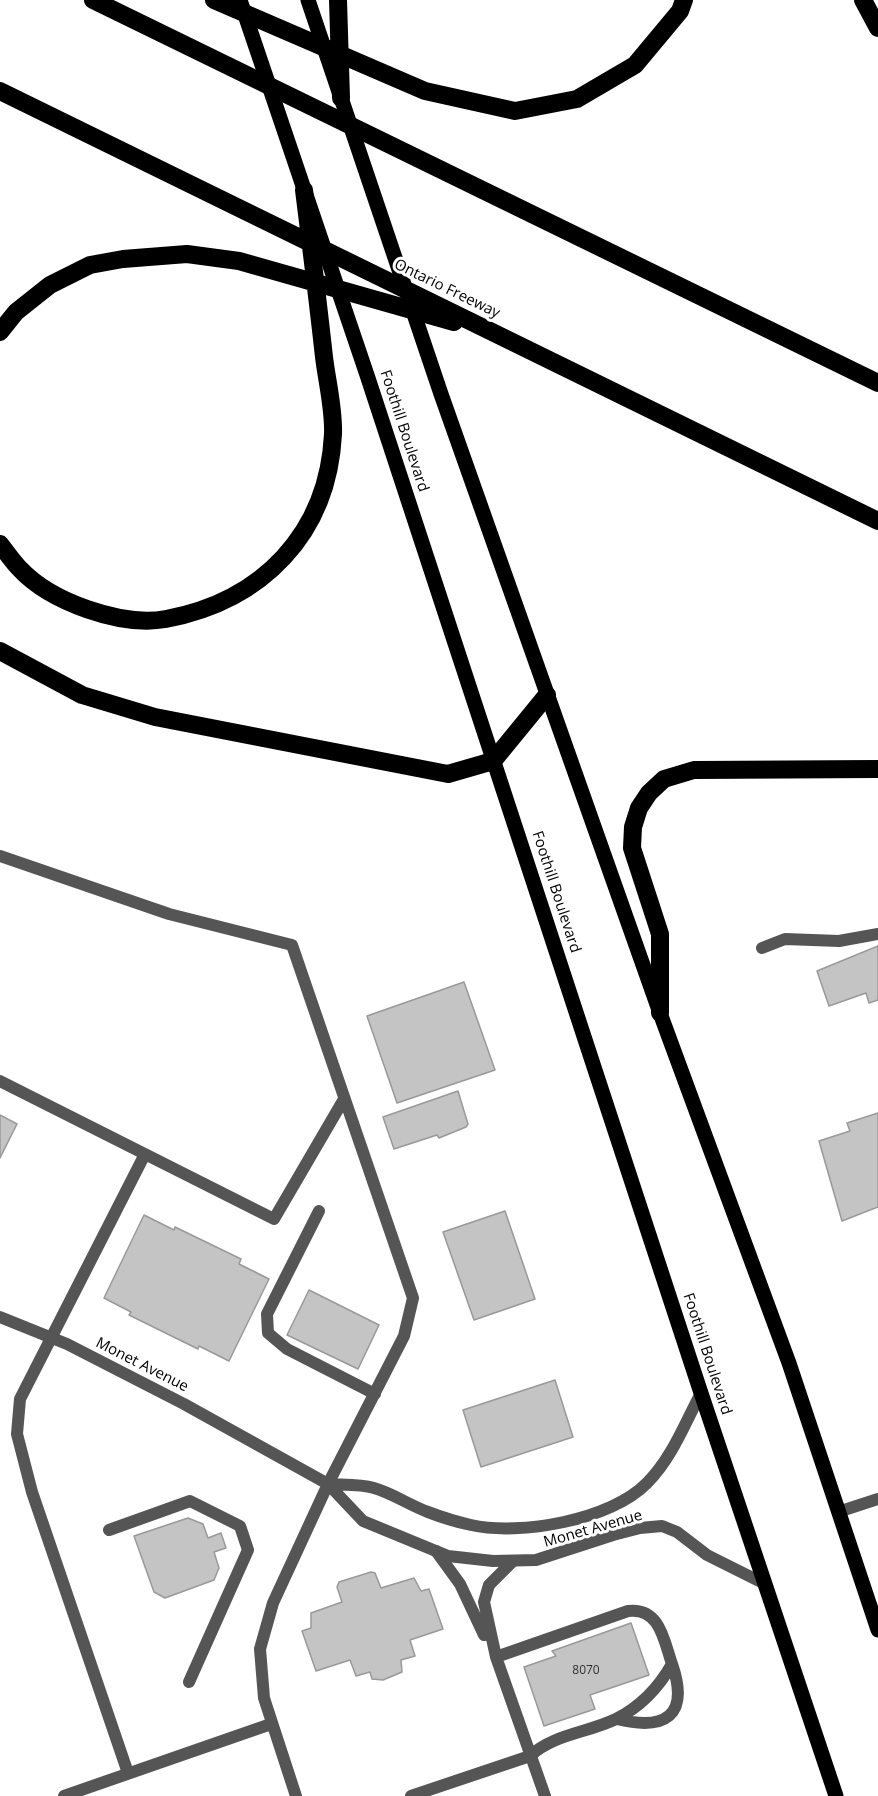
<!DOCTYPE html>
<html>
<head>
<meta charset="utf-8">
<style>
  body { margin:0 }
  canvas { display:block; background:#fff }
</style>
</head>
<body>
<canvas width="878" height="1796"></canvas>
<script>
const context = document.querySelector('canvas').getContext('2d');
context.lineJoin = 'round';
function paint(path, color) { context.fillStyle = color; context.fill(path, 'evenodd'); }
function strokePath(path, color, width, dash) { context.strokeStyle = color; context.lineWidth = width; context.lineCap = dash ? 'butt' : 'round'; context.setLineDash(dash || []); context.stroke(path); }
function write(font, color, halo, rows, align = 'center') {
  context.font = font + ' "Open Sans",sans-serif'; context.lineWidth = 6; context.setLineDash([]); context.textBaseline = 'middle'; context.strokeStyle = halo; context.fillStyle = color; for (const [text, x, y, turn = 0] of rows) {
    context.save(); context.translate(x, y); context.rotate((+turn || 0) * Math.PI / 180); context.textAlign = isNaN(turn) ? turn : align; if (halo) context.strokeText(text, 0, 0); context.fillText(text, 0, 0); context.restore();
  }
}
const building = new Path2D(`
  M 878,946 L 878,1000 L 869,1003 L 866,993 L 829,1006 L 817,971 Z
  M 464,982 L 495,1070 L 397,1103 L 367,1016 Z
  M 458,1091 L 468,1124 L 466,1127 L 439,1138 L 437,1135 L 394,1149 L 383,1117 Z
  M 878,1113 L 878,1207 L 842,1221 L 819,1141 L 850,1131 L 847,1123 Z
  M 0,1115 L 17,1124 L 0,1158 Z
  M 505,1211 L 535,1299 L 474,1320 L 443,1232 Z
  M 144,1215 L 174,1230 L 175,1227 L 241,1259 L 239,1264 L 269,1279 L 229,1361 L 199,1346 L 198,1349 L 129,1315 L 131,1312 L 104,1298 Z
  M 309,1290 L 379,1325 L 358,1369 L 287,1335 Z
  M 555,1380 L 573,1437 L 481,1467 L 463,1410 Z
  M 188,1518 L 203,1524 L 208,1538 L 221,1533 L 226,1548 L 214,1552 L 219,1568 L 214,1580 L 165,1598 L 154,1592 L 134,1536 Z
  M 371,1572 L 375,1573 L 381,1588 L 414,1578 L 421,1591 L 429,1589 L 443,1629 L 410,1640 L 415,1656 L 401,1660 L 402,1672 L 383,1680 L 372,1679 L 370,1672 L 356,1676 L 350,1660 L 316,1671 L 302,1631 L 311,1628 L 311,1613 L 342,1602 L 337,1587 L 339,1582 Z
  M 631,1623 L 649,1675 L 590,1695 L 595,1709 L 544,1726 L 524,1667 L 556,1656 L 552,1651 Z`);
paint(building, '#c4c4c4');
strokePath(building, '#999', 1.5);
strokePath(new Path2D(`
  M 0,856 L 169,914 L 292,945 L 413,1298 L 404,1336 L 328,1484
  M 762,948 L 785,939 L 839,941 L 878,934
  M 0,1081 L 274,1219 L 344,1099
  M 319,1211 L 267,1314 L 268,1333 L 287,1349 L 375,1394
  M 838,1512 L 878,1499
  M 109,1530 L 190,1501 L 240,1526 L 248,1550 L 189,1682
  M 436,1551 L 460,1584 L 484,1635
  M 513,1561 L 489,1585 L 484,1602 L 496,1657 L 545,1796
  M 617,1719 C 665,1731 690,1716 672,1664
  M 128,1773 L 32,1492 L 17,1434 L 20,1399 L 145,1154
  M 411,1796 L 530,1756 C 554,1734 587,1733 616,1719 C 640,1707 659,1687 672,1664 C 664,1641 660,1607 628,1611 L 496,1657`), '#555', 12);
strokePath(new Path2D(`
  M 0,1317 L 67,1344 L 184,1404 L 328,1484 L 363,1521 L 448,1556 L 493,1561 L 536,1560 L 613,1535 L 640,1528 L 662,1526 L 677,1532 L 707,1555 L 765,1584
  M 328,1484 C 342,1485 360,1484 374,1488 C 392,1493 409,1505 428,1512 C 441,1517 457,1522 471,1525 C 520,1536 611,1520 647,1483 C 672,1458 685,1423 701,1393
  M 64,1796 L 271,1724
  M 296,1796 L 264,1698 L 260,1649 L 273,1603 L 328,1484`), '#555', 12);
strokePath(new Path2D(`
  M 240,0 L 367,375 L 701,1393 L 836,1796
  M 308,0 L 441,394 L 660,1013 L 789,1363 L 878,1630`), '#000', 15);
strokePath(new Path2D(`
  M 93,0 L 878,383
  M 214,0 L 425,91 L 515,111 L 577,99 L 635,65 L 680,11 L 684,0
  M 338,0 L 341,98
  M 863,0 L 878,28
  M 0,91 L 878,521
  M 0,332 L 16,312 L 50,285 L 90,265 L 123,259 L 187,254 L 239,261 L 454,322
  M 0,544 C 7,553 13,562 20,569 C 51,602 121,627 166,619 C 262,601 328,534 333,434 C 334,409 327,382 324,357 C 318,302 311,246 304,190
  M 0,651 L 82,695 L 155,717 L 448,774 L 493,761 L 547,695
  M 660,1013 L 660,934 L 632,848 L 633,827 L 639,808 L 649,793 L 664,779 L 694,770 L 878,769`), '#000', 18);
write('12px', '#313131', null, [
  ["8070",586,1671]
]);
write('15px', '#000', '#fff', [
  ["Ontario Freeway",447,289,26],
  ["Foothill Boulevard",404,431,72],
  ["Foothill Boulevard",556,892,72],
  ["Foothill Boulevard",707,1354,72],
  ["Monet Avenue",142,1365,27],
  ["Monet Avenue",593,1529,-16]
]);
</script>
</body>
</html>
